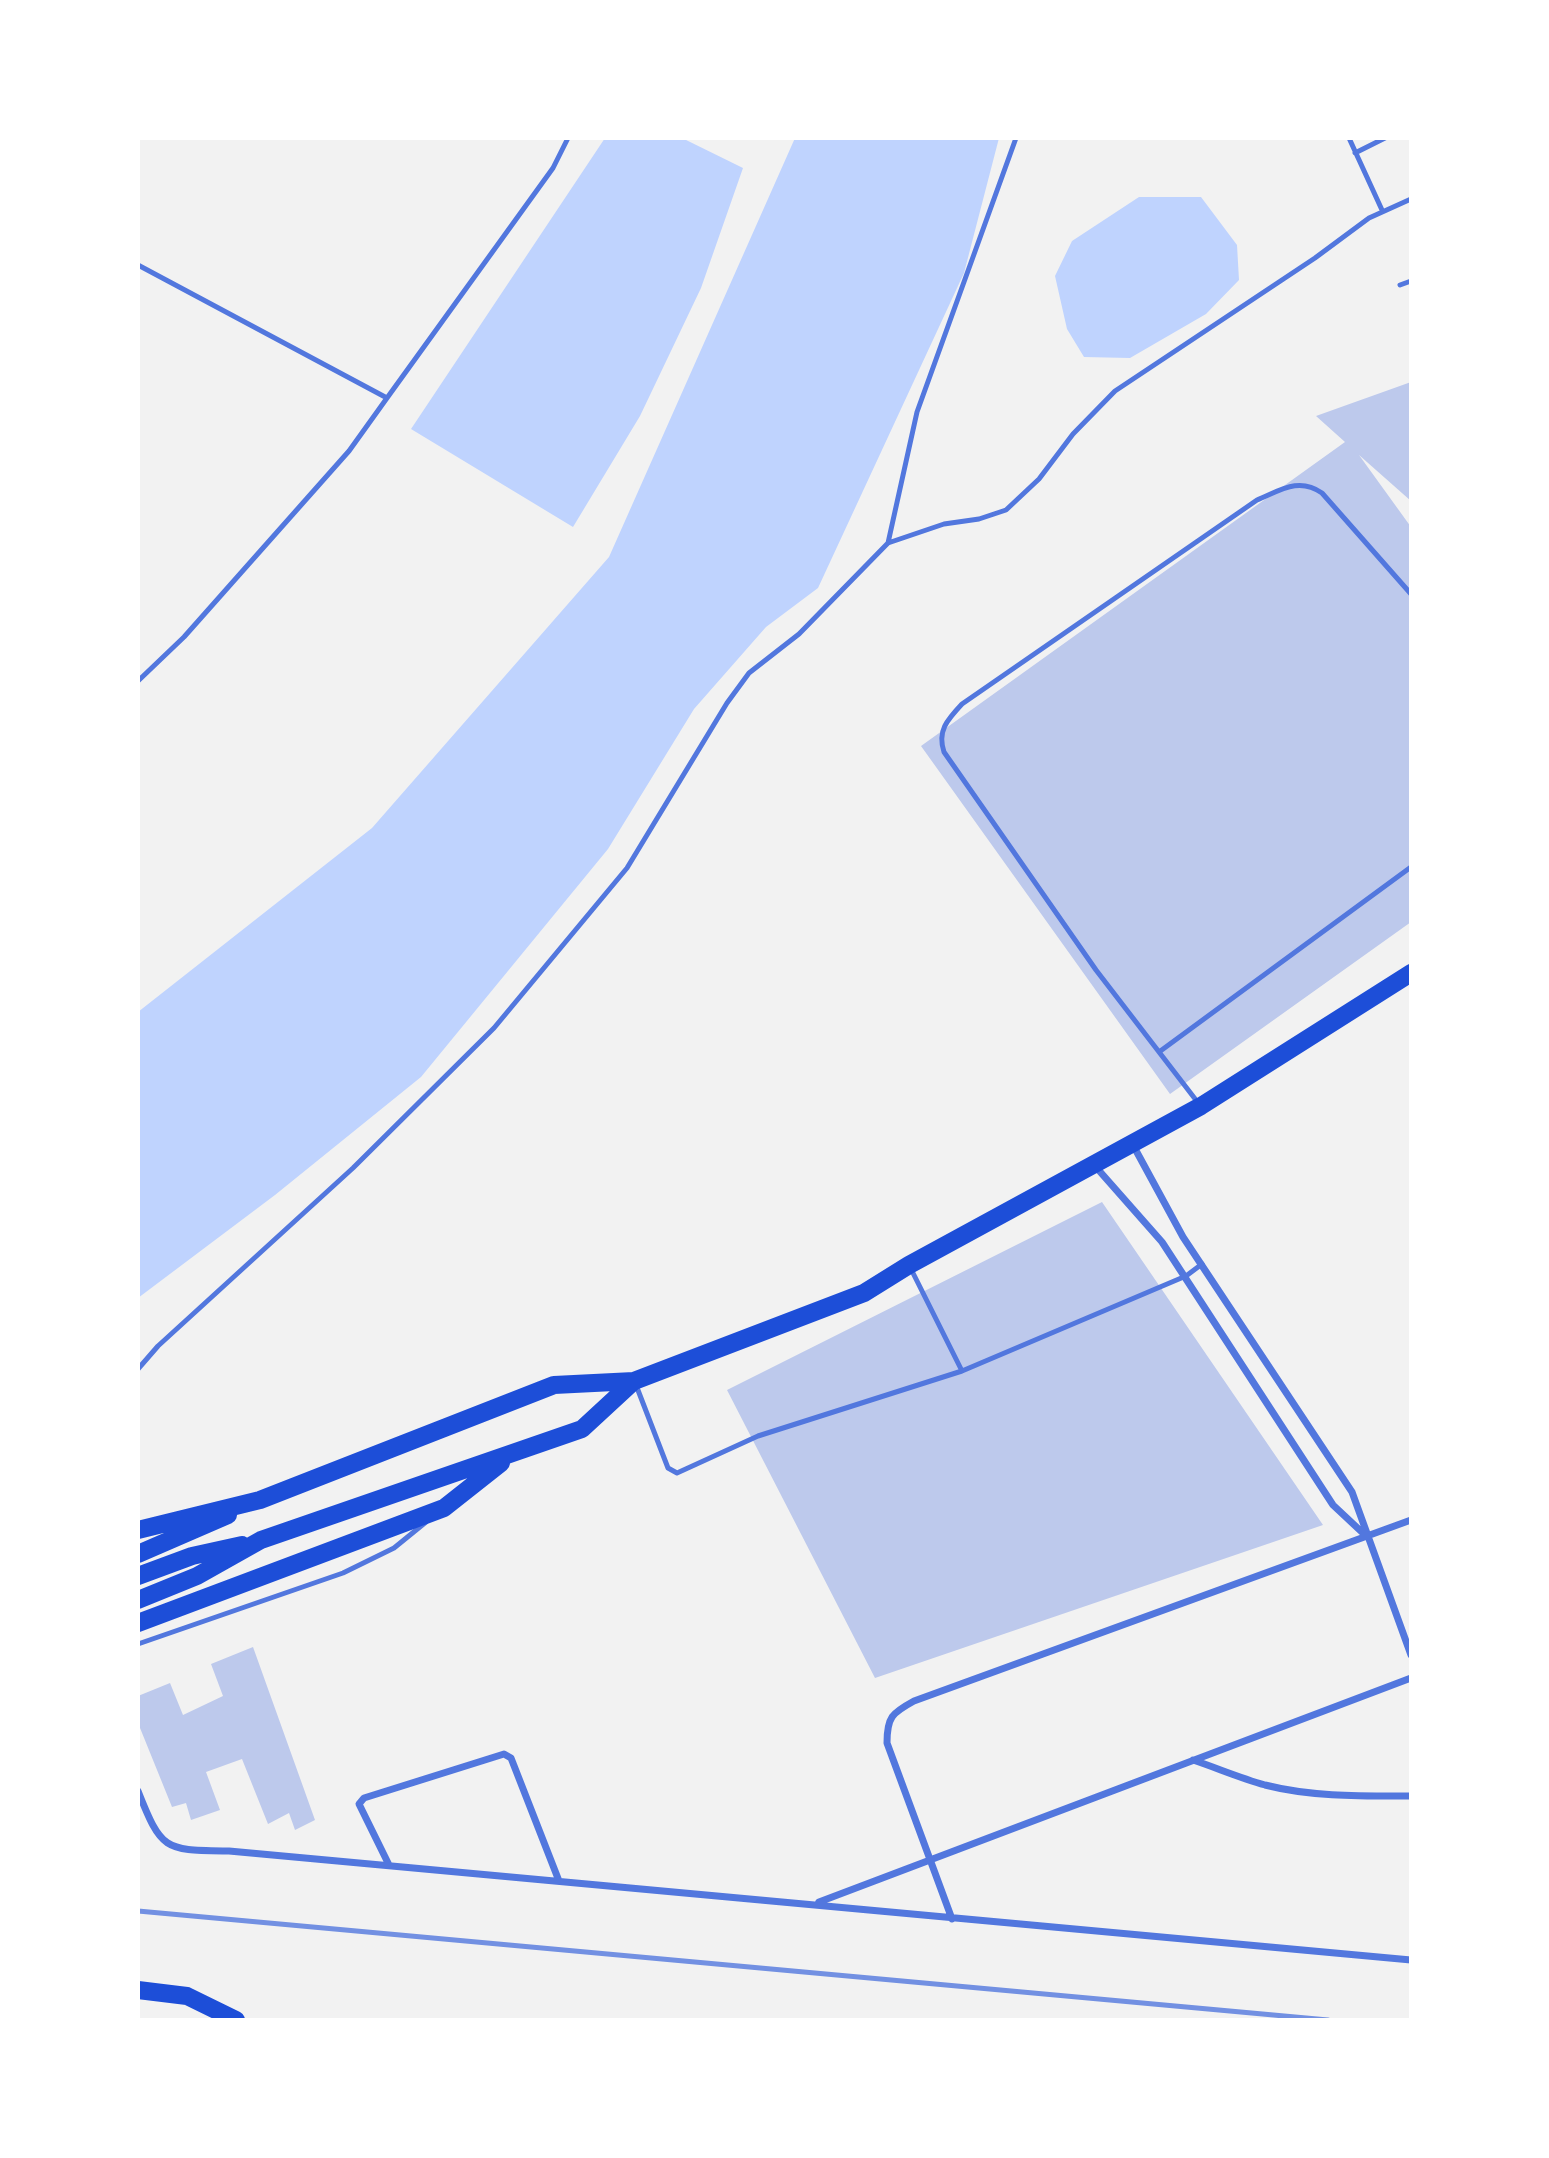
<!DOCTYPE html>
<html>
<head>
<meta charset="utf-8">
<style>
  body { margin:0 }
  #map { position:relative; width:1549px; height:2158px; overflow:hidden; background:#f2f2f2; font-family:Montserrat,sans-serif }
  canvas { display:block }
  .frame { position:absolute; inset:0; border:140px solid #fff; pointer-events:none }
</style>
</head>
<body>
<div id="map">
<canvas width="1549" height="2158"></canvas>
<div class="frame"></div>
</div>
<script>
const context = document.querySelector('canvas').getContext('2d');
context.lineJoin = 'round';
function paint(path, color) { context.fillStyle = color; context.fill(path, 'evenodd'); }
function strokePath(path, color, width, dash) { context.strokeStyle = color; context.lineWidth = width; context.lineCap = dash ? 'butt' : 'round'; context.setLineDash(dash || []); context.stroke(path); }
paint(new Path2D(`
  M 605,138 L 682,138 L 743,168 L 701,288 L 640,416 L 573,527 L 411,429 Z
  M 795,138 L 999,138 L 964,273 L 818,588 L 766,627 L 694,709 L 608,849 L 421,1077 L 275,1195 L 138,1298 L 138,1012 L 372,828 L 609,557 Z
  M 1139,197 L 1201,197 L 1237,245 L 1239,280 L 1206,314 L 1130,358 L 1084,357 L 1067,329 L 1055,276 L 1072,241 Z`), '#bfd3fe');
paint(new Path2D(`
  M 1411,382 L 1411,501 L 1359,455 L 1411,527 L 1411,922 L 1170,1094 L 921,746 L 1345,442 L 1316,416 Z
  M 1102,1202 L 1323,1525 L 875,1678 L 727,1390 Z
  M 253,1647 L 315,1820 L 295,1830 L 289,1813 L 268,1824 L 242,1759 L 206,1772 L 220,1810 L 191,1820 L 186,1803 L 172,1807 L 138,1723 L 138,1696 L 170,1683 L 183,1715 L 223,1696 L 211,1664 Z`), '#bdc9ec');
strokePath(new Path2D(`
  M 1349,138 L 1382,210
  M 1355,153 L 1385,138
  M 138,265 L 387,398 L 349,451 L 184,637 L 138,681
  M 1400,285 L 1411,281
  M 387,398 L 553,168 L 568,138
  M 888,543 L 944,524 L 979,519 L 1006,510 L 1039,479 L 1073,434 L 1115,391 L 1315,258 L 1369,218 L 1411,199
  M 1159,1052 L 1411,867
  M 1199,1104 L 1096,970 L 944,752 C 937,731 947,720 962,704 L 1257,500 C 1281,490 1299,477 1322,493 L 1411,594
  M 910,1267 L 962,1371
  M 138,1369 L 158,1346 L 353,1168 L 494,1028 L 627,868 L 727,703 L 749,673 L 799,634 L 888,543 L 917,412 L 1016,138
  M 636,1385 L 668,1468 L 677,1473 L 758,1436 L 962,1371 L 1186,1276 L 1202,1264
  M 138,1644 L 343,1573 L 394,1548 L 426,1522`), '#5277de', 5);
strokePath(new Path2D(`
  M 1133,1145 L 1183,1237 L 1352,1492 L 1411,1655
  M 1095,1166 L 1162,1242 L 1333,1505 L 1365,1535
  M 1193,1760 C 1217,1768 1240,1778 1265,1785 C 1312,1797 1362,1796 1411,1796
  M 138,1791 C 162,1852 165,1850 229,1851 L 1411,1960
  M 389,1865 L 359,1804 L 364,1798 L 504,1754 L 511,1758 L 559,1881
  M 819,1902 L 1411,1678
  M 952,1919 L 887,1743 C 887,1717 892,1713 914,1701 L 1411,1520`), '#5277de', 7);
strokePath(new Path2D(`
  M 138,1530 L 260,1500 L 554,1385 L 634,1381 L 864,1293 L 909,1265 L 1201,1106 L 1411,973
  M 138,1554 L 228,1515
  M 138,1576 L 192,1556 L 242,1545
  M 138,1600 L 197,1576 L 261,1540 L 582,1429 L 634,1381
  M 138,1623 L 444,1508 L 501,1463
  M 138,1990 L 187,1996 L 236,2020`), '#1d4ed8', 18);
strokePath(new Path2D(`
  M 138,1911 L 1328,2020`), '#7290e2', 5);
</script>
</body>
</html>
